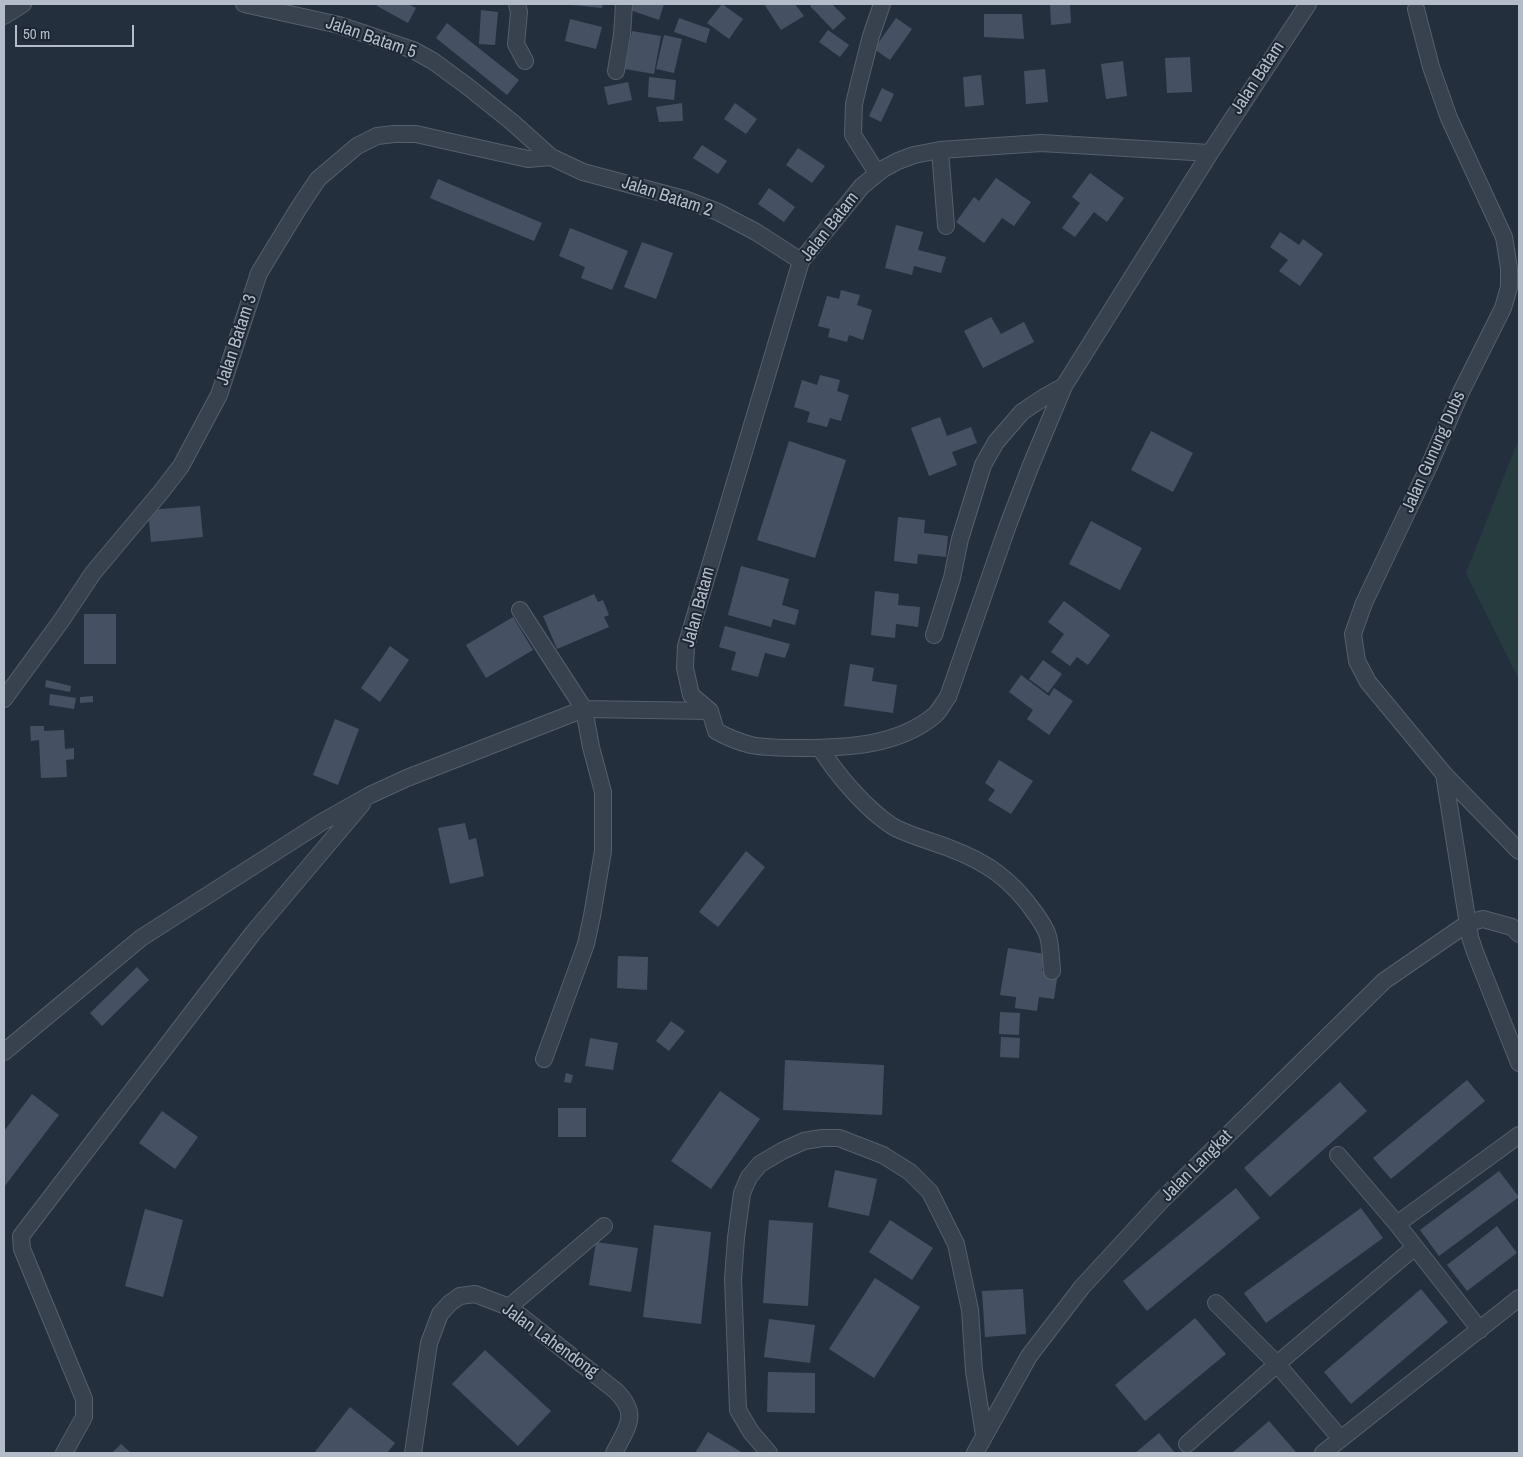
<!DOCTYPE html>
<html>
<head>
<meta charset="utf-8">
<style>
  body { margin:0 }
  #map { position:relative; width:1523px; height:1457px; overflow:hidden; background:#242f3e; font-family:"Archivo Narrow",sans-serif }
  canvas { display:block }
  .frame { position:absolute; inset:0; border:5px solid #b4bcc9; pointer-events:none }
  .scale { position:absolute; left:15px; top:25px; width:119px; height:22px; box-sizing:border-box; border:2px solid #b4bcc9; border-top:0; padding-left:6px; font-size:15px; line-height:18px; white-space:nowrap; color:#b4bcc9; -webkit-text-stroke:4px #1d2633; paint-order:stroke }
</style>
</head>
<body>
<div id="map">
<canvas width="1523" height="1457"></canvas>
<div class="frame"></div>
<div class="scale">50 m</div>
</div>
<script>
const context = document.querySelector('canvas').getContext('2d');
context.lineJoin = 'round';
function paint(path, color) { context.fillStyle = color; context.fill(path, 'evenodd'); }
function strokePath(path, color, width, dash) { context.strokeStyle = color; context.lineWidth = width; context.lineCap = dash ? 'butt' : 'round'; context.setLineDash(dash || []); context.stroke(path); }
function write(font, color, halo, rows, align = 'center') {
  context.font = font + ' "Archivo Narrow",sans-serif'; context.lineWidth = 4; context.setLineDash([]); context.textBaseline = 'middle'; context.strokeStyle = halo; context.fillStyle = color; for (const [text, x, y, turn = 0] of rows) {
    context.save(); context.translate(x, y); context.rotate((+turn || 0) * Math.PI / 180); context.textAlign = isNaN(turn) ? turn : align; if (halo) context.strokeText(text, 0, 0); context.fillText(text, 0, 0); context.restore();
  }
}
paint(new Path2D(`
  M 1519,438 L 1519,680 L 1466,573 Z`), '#263c3f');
paint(new Path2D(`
  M 378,4 L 408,4 L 416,8 L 408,23 L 377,6 Z
  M 572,4 L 603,4 L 602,8 L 572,5 Z
  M 633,4 L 664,4 L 659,20 L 630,10 Z
  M 722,4 L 743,19 L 729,39 L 707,23 Z
  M 764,4 L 795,4 L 804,16 L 781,30 Z
  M 812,4 L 832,4 L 846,18 L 833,30 L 810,6 Z
  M 1050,4 L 1070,4 L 1071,23 L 1051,25 Z
  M 481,10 L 498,12 L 495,45 L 479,44 Z
  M 984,14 L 1022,14 L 1024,39 L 984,37 Z
  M 679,18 L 710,29 L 706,43 L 674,32 Z
  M 896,18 L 912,29 L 890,60 L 874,49 Z
  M 570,19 L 602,27 L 596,49 L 565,41 Z
  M 447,23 L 519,80 L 507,95 L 436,38 Z
  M 828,30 L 849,45 L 840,57 L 819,42 Z
  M 632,31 L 661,36 L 654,74 L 625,69 Z
  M 664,35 L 682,39 L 674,73 L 656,69 Z
  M 1190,57 L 1192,92 L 1167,93 L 1165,58 Z
  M 1123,61 L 1127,96 L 1106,99 L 1101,64 Z
  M 1045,69 L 1048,102 L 1026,104 L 1024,71 Z
  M 981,75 L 984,105 L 965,107 L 963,77 Z
  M 649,77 L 676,80 L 674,100 L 648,97 Z
  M 628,82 L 632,100 L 608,105 L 604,87 Z
  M 882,88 L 894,94 L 881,122 L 869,116 Z
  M 682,103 L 683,121 L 659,122 L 656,107 Z
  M 735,103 L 757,119 L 746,134 L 724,119 Z
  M 702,145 L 727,161 L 718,174 L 693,158 Z
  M 798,148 L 825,166 L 812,183 L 786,165 Z
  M 1090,173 L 1124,198 L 1107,222 L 1094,212 L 1075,237 L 1062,228 L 1080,203 L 1072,197 Z
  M 996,178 L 1031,202 L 1014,226 L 1002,218 L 984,243 L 956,222 L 974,197 L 979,201 Z
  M 438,179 L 542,223 L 534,241 L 430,198 Z
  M 769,188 L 795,207 L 784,222 L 758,204 Z
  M 896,225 L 923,232 L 918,250 L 946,257 L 941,273 L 914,266 L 912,275 L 885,268 Z
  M 570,228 L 628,251 L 612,290 L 581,278 L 585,267 L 559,256 Z
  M 1280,232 L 1299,245 L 1303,239 L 1323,254 L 1300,286 L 1279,271 L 1288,260 L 1270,247 Z
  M 642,242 L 673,253 L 656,299 L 624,287 Z
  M 841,290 L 860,295 L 857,305 L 872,310 L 863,340 L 849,335 L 847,342 L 828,337 L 830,329 L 818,326 L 827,296 L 839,299 Z
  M 991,317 L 1001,334 L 1024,322 L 1034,342 L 983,368 L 964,331 Z
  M 820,375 L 840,380 L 837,391 L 849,395 L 841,421 L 830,418 L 827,427 L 807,422 L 810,412 L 794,407 L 802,380 L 817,385 Z
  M 940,417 L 947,436 L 971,427 L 977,443 L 952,452 L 957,465 L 929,476 L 911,428 Z
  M 1151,431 L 1193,453 L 1173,492 L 1131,470 Z
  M 789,441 L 846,460 L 815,558 L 757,540 Z
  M 200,506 L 203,537 L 151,542 L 148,510 Z
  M 898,517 L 925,520 L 924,533 L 948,536 L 946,557 L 918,554 L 917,564 L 894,561 Z
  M 1091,521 L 1142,548 L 1120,590 L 1069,564 Z
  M 741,566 L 789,579 L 782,605 L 799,610 L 795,625 L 773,619 L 771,627 L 728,615 Z
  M 875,591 L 899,594 L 898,605 L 920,607 L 918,627 L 896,624 L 895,638 L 871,635 Z
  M 594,594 L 598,602 L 603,600 L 609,615 L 604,617 L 609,627 L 557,649 L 543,616 Z
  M 1064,601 L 1110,635 L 1088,665 L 1077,657 L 1070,666 L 1051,652 L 1064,634 L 1048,622 Z
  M 84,614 L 116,614 L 116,664 L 84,664 Z
  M 513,617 L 533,650 L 486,678 L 466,645 Z
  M 725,626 L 790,644 L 785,658 L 765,653 L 758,677 L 731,670 L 736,652 L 719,647 Z
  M 390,646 L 409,660 L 380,702 L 361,688 Z
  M 1043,660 L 1062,674 L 1048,693 L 1029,679 Z
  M 850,664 L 874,668 L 872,681 L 897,685 L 893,713 L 844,706 Z
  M 1021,675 L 1049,696 L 1054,688 L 1073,701 L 1049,735 L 1027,719 L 1033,710 L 1009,692 Z
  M 46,680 L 71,686 L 70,692 L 45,687 Z
  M 50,694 L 76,698 L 74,709 L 49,705 Z
  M 93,696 L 93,702 L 80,703 L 80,697 Z
  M 335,719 L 359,729 L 338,785 L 313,775 Z
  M 30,726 L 44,726 L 44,731 L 64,730 L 65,749 L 74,748 L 74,759 L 66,760 L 67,777 L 41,778 L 39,740 L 31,741 Z
  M 999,760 L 1033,781 L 1011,814 L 988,800 L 995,790 L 985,783 Z
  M 465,823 L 469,840 L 476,838 L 484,876 L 450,884 L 438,828 Z
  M 746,851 L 765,867 L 718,927 L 699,912 Z
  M 1008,948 L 1045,954 L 1042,971 L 1058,973 L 1054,999 L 1039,997 L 1037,1011 L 1015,1008 L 1016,997 L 1000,995 Z
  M 618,956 L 648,957 L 647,990 L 617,988 Z
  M 137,967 L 149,980 L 102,1026 L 90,1013 Z
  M 1000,1012 L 1020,1013 L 1019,1035 L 999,1034 Z
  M 671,1021 L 685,1031 L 669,1051 L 656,1041 Z
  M 1001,1037 L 1020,1038 L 1019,1058 L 1000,1057 Z
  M 590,1038 L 618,1043 L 613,1070 L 585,1066 Z
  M 785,1060 L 884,1065 L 882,1115 L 783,1110 Z
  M 566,1073 L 573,1075 L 571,1083 L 564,1082 Z
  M 1467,1080 L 1485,1101 L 1391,1179 L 1373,1158 Z
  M 1340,1082 L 1367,1111 L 1270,1197 L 1244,1168 Z
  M 720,1091 L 760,1119 L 711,1189 L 671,1161 Z
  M 32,1094 L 59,1115 L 4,1187 L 4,1131 Z
  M 558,1108 L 586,1108 L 586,1137 L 558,1137 Z
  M 162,1111 L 198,1137 L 175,1169 L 139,1143 Z
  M 835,1170 L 877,1179 L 869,1216 L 828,1207 Z
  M 1499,1171 L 1519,1197 L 1439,1256 L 1420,1230 Z
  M 1236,1188 L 1260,1218 L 1147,1311 L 1123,1281 Z
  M 1361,1208 L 1383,1238 L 1266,1323 L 1244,1293 Z
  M 145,1209 L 183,1220 L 163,1297 L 125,1286 Z
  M 769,1220 L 813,1223 L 808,1306 L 763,1303 Z
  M 890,1220 L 933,1248 L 912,1280 L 869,1252 Z
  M 654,1225 L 711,1232 L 701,1324 L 643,1317 Z
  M 1497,1226 L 1517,1253 L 1467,1291 L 1447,1265 Z
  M 596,1242 L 638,1248 L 631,1292 L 589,1285 Z
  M 875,1278 L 920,1307 L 874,1378 L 829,1349 Z
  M 1023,1289 L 1026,1334 L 985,1337 L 982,1291 Z
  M 1421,1289 L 1448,1322 L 1351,1404 L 1324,1372 Z
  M 1195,1318 L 1226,1354 L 1145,1421 L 1115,1385 Z
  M 769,1319 L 815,1325 L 810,1363 L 764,1357 Z
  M 485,1350 L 551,1411 L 518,1446 L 452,1384 Z
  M 768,1372 L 815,1373 L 815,1413 L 767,1412 Z
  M 350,1407 L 395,1443 L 387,1453 L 314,1453 Z
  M 1269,1421 L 1296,1452 L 1295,1453 L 1232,1453 Z
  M 708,1432 L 743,1453 L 695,1453 Z
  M 1159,1433 L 1175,1453 L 1135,1453 Z
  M 121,1444 L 131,1453 L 112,1453 Z`), '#455162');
const minor = new Path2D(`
  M 244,4 L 339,25 L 413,50 L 433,61 L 467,86 L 512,122 L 551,157 L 583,172 L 684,199 L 718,212 L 756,232 L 801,261
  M 517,4 L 519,12 L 516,44 L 525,61
  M 1416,9 L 1431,67 L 1449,118 L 1504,237 L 1509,268 L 1509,287 L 1503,308 L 1461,392 L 1429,466 L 1364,603 L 1353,634 L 1357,661 L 1368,682 L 1444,774 L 1519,851
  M 4,16 L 23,4
  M 616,71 L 622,35 L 624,4
  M 940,150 L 946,226
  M 1210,153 L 1041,143 L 940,150 L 914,155 L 898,161 L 883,169 L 862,186 L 801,261 L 686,646 L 685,668 L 691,695 L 710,711 L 716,731 C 727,737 739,742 751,745 C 767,748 785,748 801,748 C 846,748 898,746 935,715 C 940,710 944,702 948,697 L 1008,525 L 1031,465 L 1064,386 L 1210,153 L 1308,4
  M 877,173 L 853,135 L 854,104 L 859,83 L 871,36 L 882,4
  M 520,610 L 584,709 L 591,747 L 603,792 L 603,851 L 592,916 L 586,944 L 544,1059
  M 934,635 L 952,578 L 960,539 L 983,465 L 996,442 L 1022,412 L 1046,396 L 1064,386
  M 4,699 L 61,621 L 93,573 L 161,492 L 181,466 L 219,395 L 259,273 L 298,209 L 318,179 L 357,146 L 377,136 L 394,134 L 416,134 L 438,139 L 528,159 L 551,157
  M 820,748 C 837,775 865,808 892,826 C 905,834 934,842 949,848 C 987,862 1012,880 1035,913 C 1040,920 1046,929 1048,936 C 1051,947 1051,960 1052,971
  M 1444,774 L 1470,937 L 1475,952 L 1519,1063
  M 4,1052 L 141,938 L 322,822 L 370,795 L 407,778 L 584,709 L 710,711
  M 1338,1155 L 1397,1224 L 1480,1330
  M 1397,1224 L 1519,1135
  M 1216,1303 L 1277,1364 L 1340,1438
  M 509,1307 L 604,1226
  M 1187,1444 L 1277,1364 L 1415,1247
  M 64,1453 L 84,1417 L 84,1399 L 22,1249 L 21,1236 L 253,933 L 362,804
  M 413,1453 L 429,1343 L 440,1314 L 450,1303 L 460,1296 L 475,1294 L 509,1307 L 616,1391 C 640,1415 627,1427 614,1453
  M 769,1453 L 751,1432 L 738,1410 L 733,1279 L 736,1238 L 742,1193 L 749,1177 L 760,1164 L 782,1151 L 804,1141 L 822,1138 L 839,1138 L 883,1155 L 910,1172 L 930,1192 L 956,1244 L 970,1310 L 974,1371 L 984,1435
  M 975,1453 L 1029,1356 L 1082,1287 L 1162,1200 L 1384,981 L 1468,923 L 1483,919 L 1512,927 L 1519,934
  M 1323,1453 L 1519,1298`);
strokePath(minor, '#565f6c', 18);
strokePath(minor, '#38414e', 16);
write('18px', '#b4bcc9', '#1d2633', [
  ["Jalan Batam 5",371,38,19],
  ["Jalan Batam",1258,78,-57],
  ["Jalan Batam 2",667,197,18],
  ["Jalan Batam",830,227,-52],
  ["Jalan Batam 3",237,340,-72],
  ["Jalan Gunung Dubs",1434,452,-66],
  ["Jalan Batam",699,607,-75],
  ["Jalan Langkat",1197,1166,-45],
  ["Jalan Lahendong",550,1341,36]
]);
</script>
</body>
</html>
